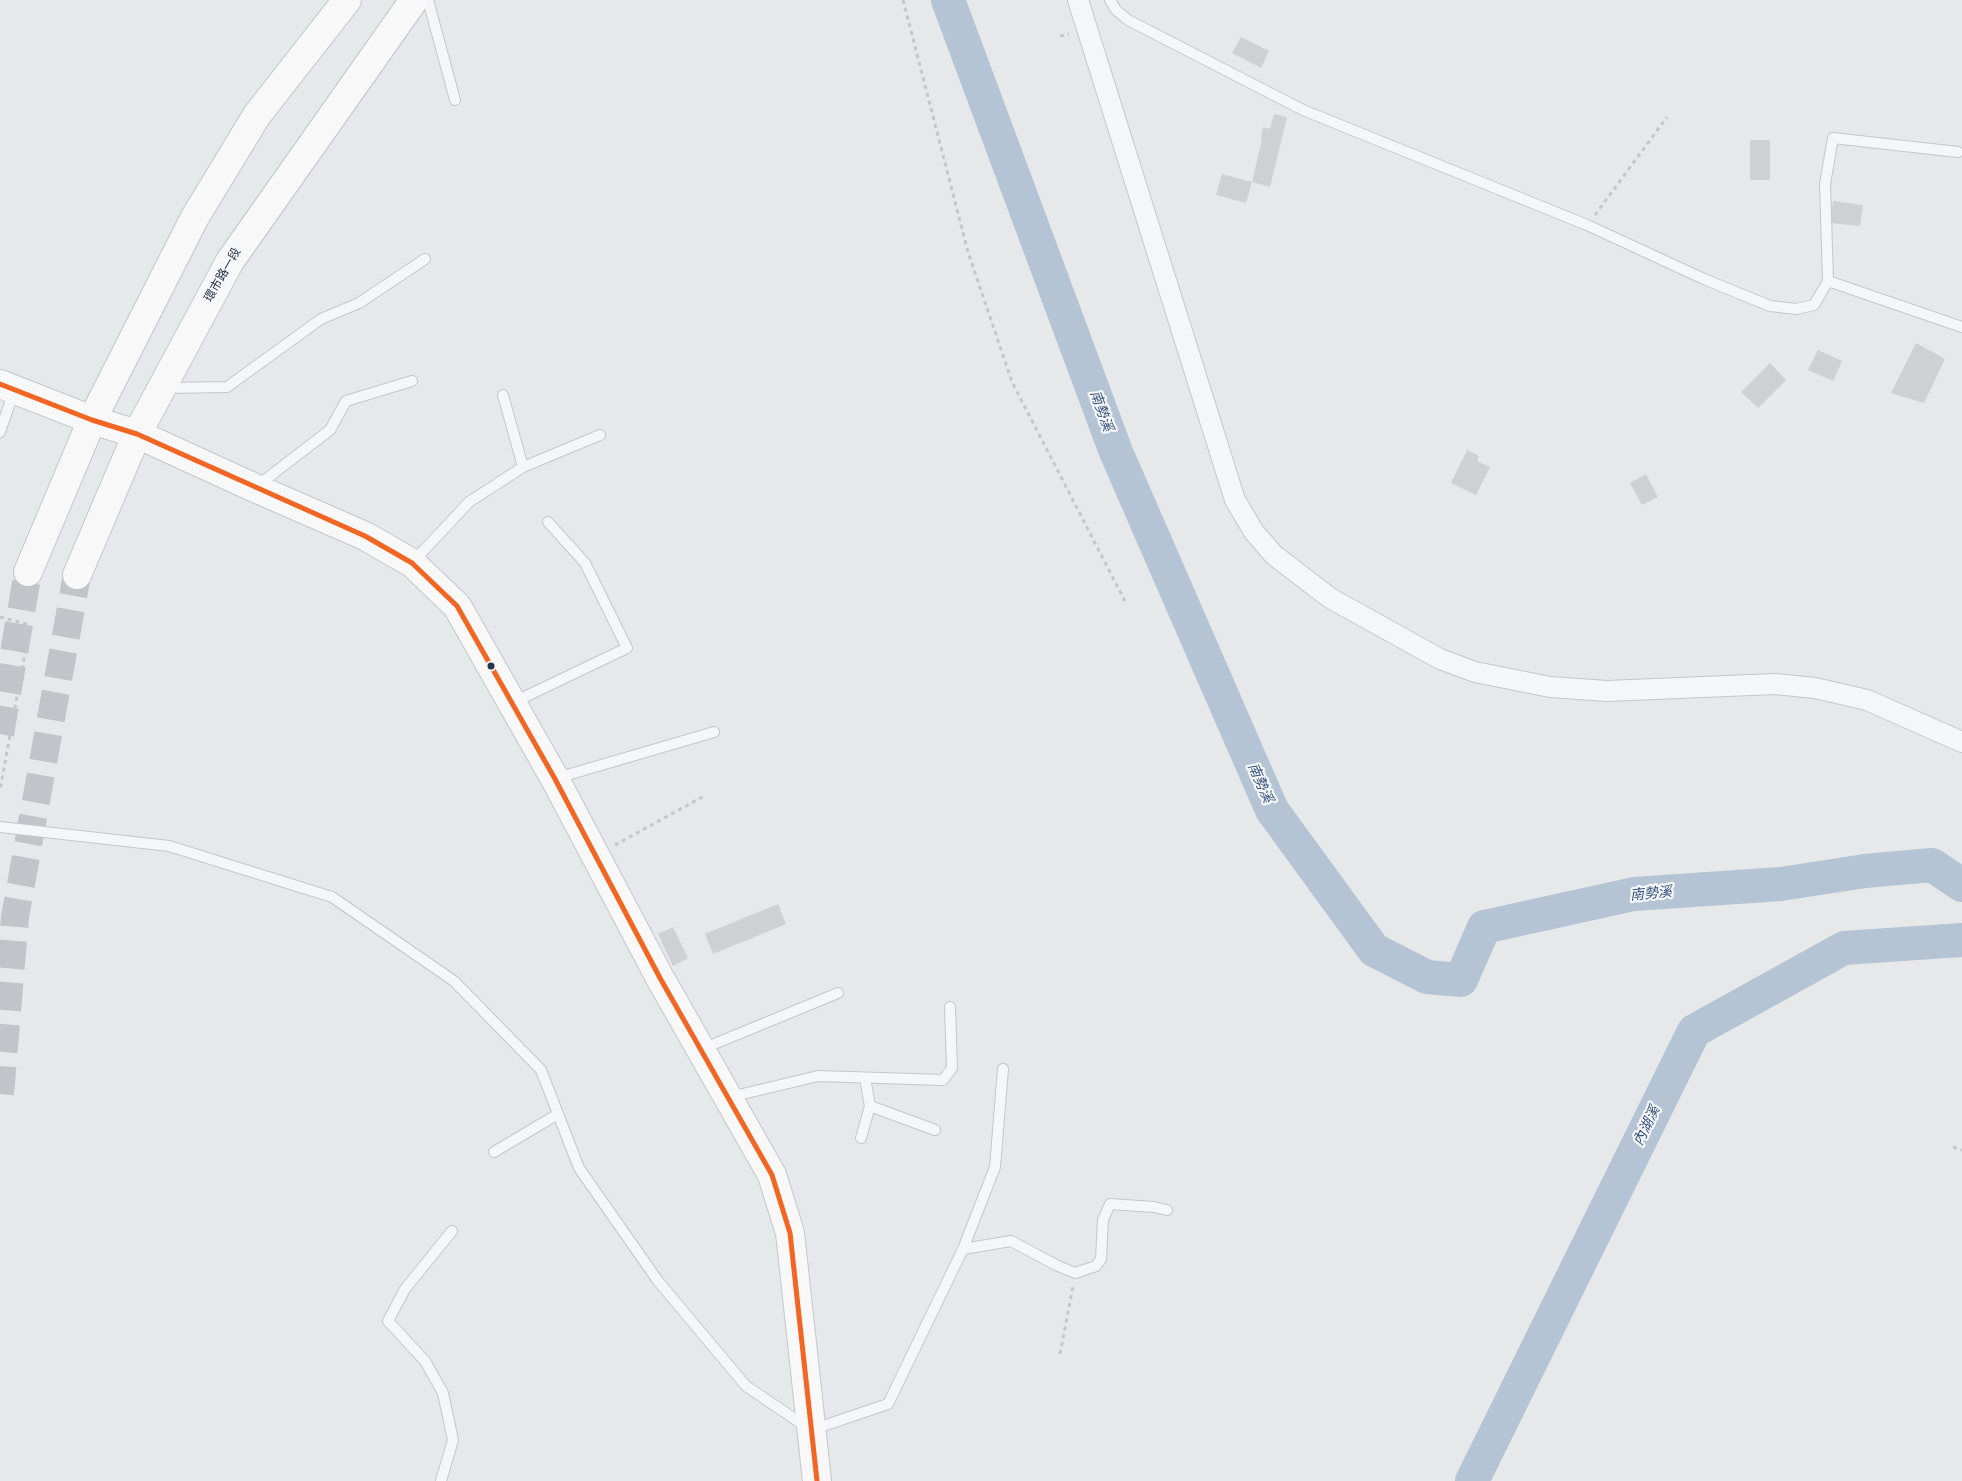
<!DOCTYPE html>
<html>
<head>
<meta charset="utf-8">
<style>
  body { margin:0 }
  canvas { display:block; background:#e6e8ea }
</style>
</head>
<body>
<canvas width="1962" height="1481"></canvas>
<script>
const context = document.querySelector('canvas').getContext('2d');
context.lineJoin = 'round';
function strokePath(path, color, width, dash) { context.strokeStyle = color; context.lineWidth = width; context.lineCap = dash ? 'butt' : 'round'; context.setLineDash(dash || []); context.stroke(path); }
function paint(path, color) { context.fillStyle = color; context.fill(path, 'evenodd'); }
function write(font, color, halo, rows, align = 'center') {
  context.font = font + ' Arial,"Noto Sans TC",sans-serif'; context.lineWidth = 4.5; context.setLineDash([]); context.textBaseline = 'middle'; context.strokeStyle = halo; context.fillStyle = color; for (const [text, x, y, turn = 0] of rows) {
    context.save(); context.translate(x, y); context.rotate((+turn || 0) * Math.PI / 180); context.textAlign = isNaN(turn) ? turn : align; if (halo) context.strokeText(text, 0, 0); context.fillText(text, 0, 0); context.restore();
  }
}
strokePath(new Path2D(`
  M 948,0 L 1116,452 L 1272,810 L 1374,950 L 1427,977 L 1461,980 L 1484,927 L 1634,894 L 1781,884 L 1865,871 L 1932,865 L 1962,885
  M 1472,1481 L 1694,1031 L 1844,948 L 1962,940`), '#b4c4d5', 34);
paint(new Path2D(`
  M 1241,37 L 1269,51 L 1261,68 L 1232,53 Z
  M 1274,114 L 1287,117 L 1270,187 L 1252,182 L 1262,139 L 1261,138 L 1263,127 L 1270,129 Z
  M 1750,140 L 1770,140 L 1770,180 L 1750,180 Z
  M 1222,174 L 1252,182 L 1246,203 L 1216,195 Z
  M 1833,201 L 1863,205 L 1860,226 L 1830,223 Z
  M 1916,343 L 1945,359 L 1924,403 L 1891,393 Z
  M 1818,350 L 1842,361 L 1833,381 L 1808,370 Z
  M 1770,363 L 1786,380 L 1758,408 L 1741,392 Z
  M 1467,450 L 1479,456 L 1477,461 L 1490,467 L 1476,495 L 1451,483 Z
  M 1646,474 L 1658,497 L 1642,505 L 1630,483 Z
  M 778,904 L 786,924 L 713,954 L 705,934 Z
  M 673,927 L 688,958 L 673,966 L 658,934 Z`), '#ced0d3');
strokePath(new Path2D(`
  M 0,734 L 28,572
  M 0,1094 L 15,917 L 77,575`), '#c1c4c9', 28, [28, 14]);
const lane = new Path2D(`
  M 428,0 L 455,100
  M 1110,0 L 1116,10 L 1128,20 L 1303,110 L 1587,225 L 1704,279 L 1770,306 L 1796,309 L 1814,305 L 1828,281 L 1962,327
  M 1828,281 L 1825,184 L 1833,138 L 1958,152
  M 165,388 L 227,387 L 321,319 L 359,303 L 425,259
  M 503,395 L 523,467
  M 0,432 L 14,391
  M 257,486 L 330,430 L 346,401 L 412,381
  M 412,563 L 469,502 L 523,467 L 600,435
  M 512,703 L 627,648 L 585,563 L 548,522
  M 557,778 L 714,732
  M 0,827 L 169,846 L 332,897 L 454,981 L 541,1070 L 579,1168 L 658,1281 L 746,1386 L 811,1430 L 888,1404 L 963,1249 L 995,1167 L 1003,1069
  M 702,1049 L 838,993
  M 865,1078 L 870,1106 L 935,1130
  M 730,1097 L 818,1076 L 943,1080 L 952,1068 L 950,1007
  M 861,1138 L 870,1106
  M 494,1152 L 558,1114
  M 963,1249 L 1011,1241 L 1056,1265 L 1075,1273 L 1096,1266 L 1101,1259 L 1103,1220 L 1110,1204 L 1154,1207 L 1167,1210
  M 441,1481 L 453,1440 L 443,1393 L 425,1361 L 388,1321 L 405,1289 L 452,1231`);
const street = new Path2D(`
  M 1078,0 L 1235,500 L 1254,532 L 1274,555 L 1330,598 L 1440,659 L 1475,672 L 1550,687 L 1607,691 L 1775,684 L 1815,688 L 1867,700 L 1962,742`);
const secondary = new Path2D(`
  M 0,384 L 92,420 L 137,434 L 255,488 L 365,536 L 412,563 L 457,606 L 555,779 L 660,978 L 772,1175 L 790,1233 L 817,1481`);
const primary = new Path2D(`
  M 28,572 L 92,420 L 195,217 L 257,115 L 347,0
  M 77,575 L 137,434 L 230,261 L 414,0`);
strokePath(lane, '#c4c6c8', 12);
strokePath(street, '#c4c6c8', 22);
strokePath(secondary, '#c4c6c8', 30);
strokePath(primary, '#c2c5c8', 30);
strokePath(new Path2D(`
  M 903,0 L 968,252 L 1012,382 L 1126,603
  M 1060,36 L 1069,34
  M 1595,215 L 1667,117
  M 0,617 L 30,625 L 0,790
  M 615,845 L 706,795
  M 1953,1147 L 1962,1150
  M 1060,1354 L 1073,1286`), '#c5c6ca', 3, [4, 4]);
strokePath(lane, '#f5f6f7', 10);
strokePath(street, '#f5f6f7', 20);
strokePath(secondary, '#f8f8f8', 28);
strokePath(primary, '#f8f8f8', 28);
strokePath(new Path2D(`
  M 0,384 L 92,420 L 137,434 L 365,536 L 412,563 L 457,606 L 555,779 L 660,978 L 772,1175 L 790,1233 L 817,1481`), '#f26522', 5);
for (const [x, y, r, color] of [
  [491,666,4.5,"#2b3445"]
]) { const dot = new Path2D(); dot.arc(x, y, r, 0, 2 * Math.PI); context.fillStyle = color; context.fill(dot); strokePath(dot, '#f4f6f9', 2); }
write('12px', '#2b3445', '#f4f6f9', [
  ["環市路一段",223,275,-60]
]);
write('italic 14px', '#34527a', '#f4f6f9', [
  ["南勢溪",1101,411,70],
  ["南勢溪",1260,783,66],
  ["南勢溪",1651,894,-6],
  ["內湖溪",1647,1126,-64]
]);
</script>
</body>
</html>
